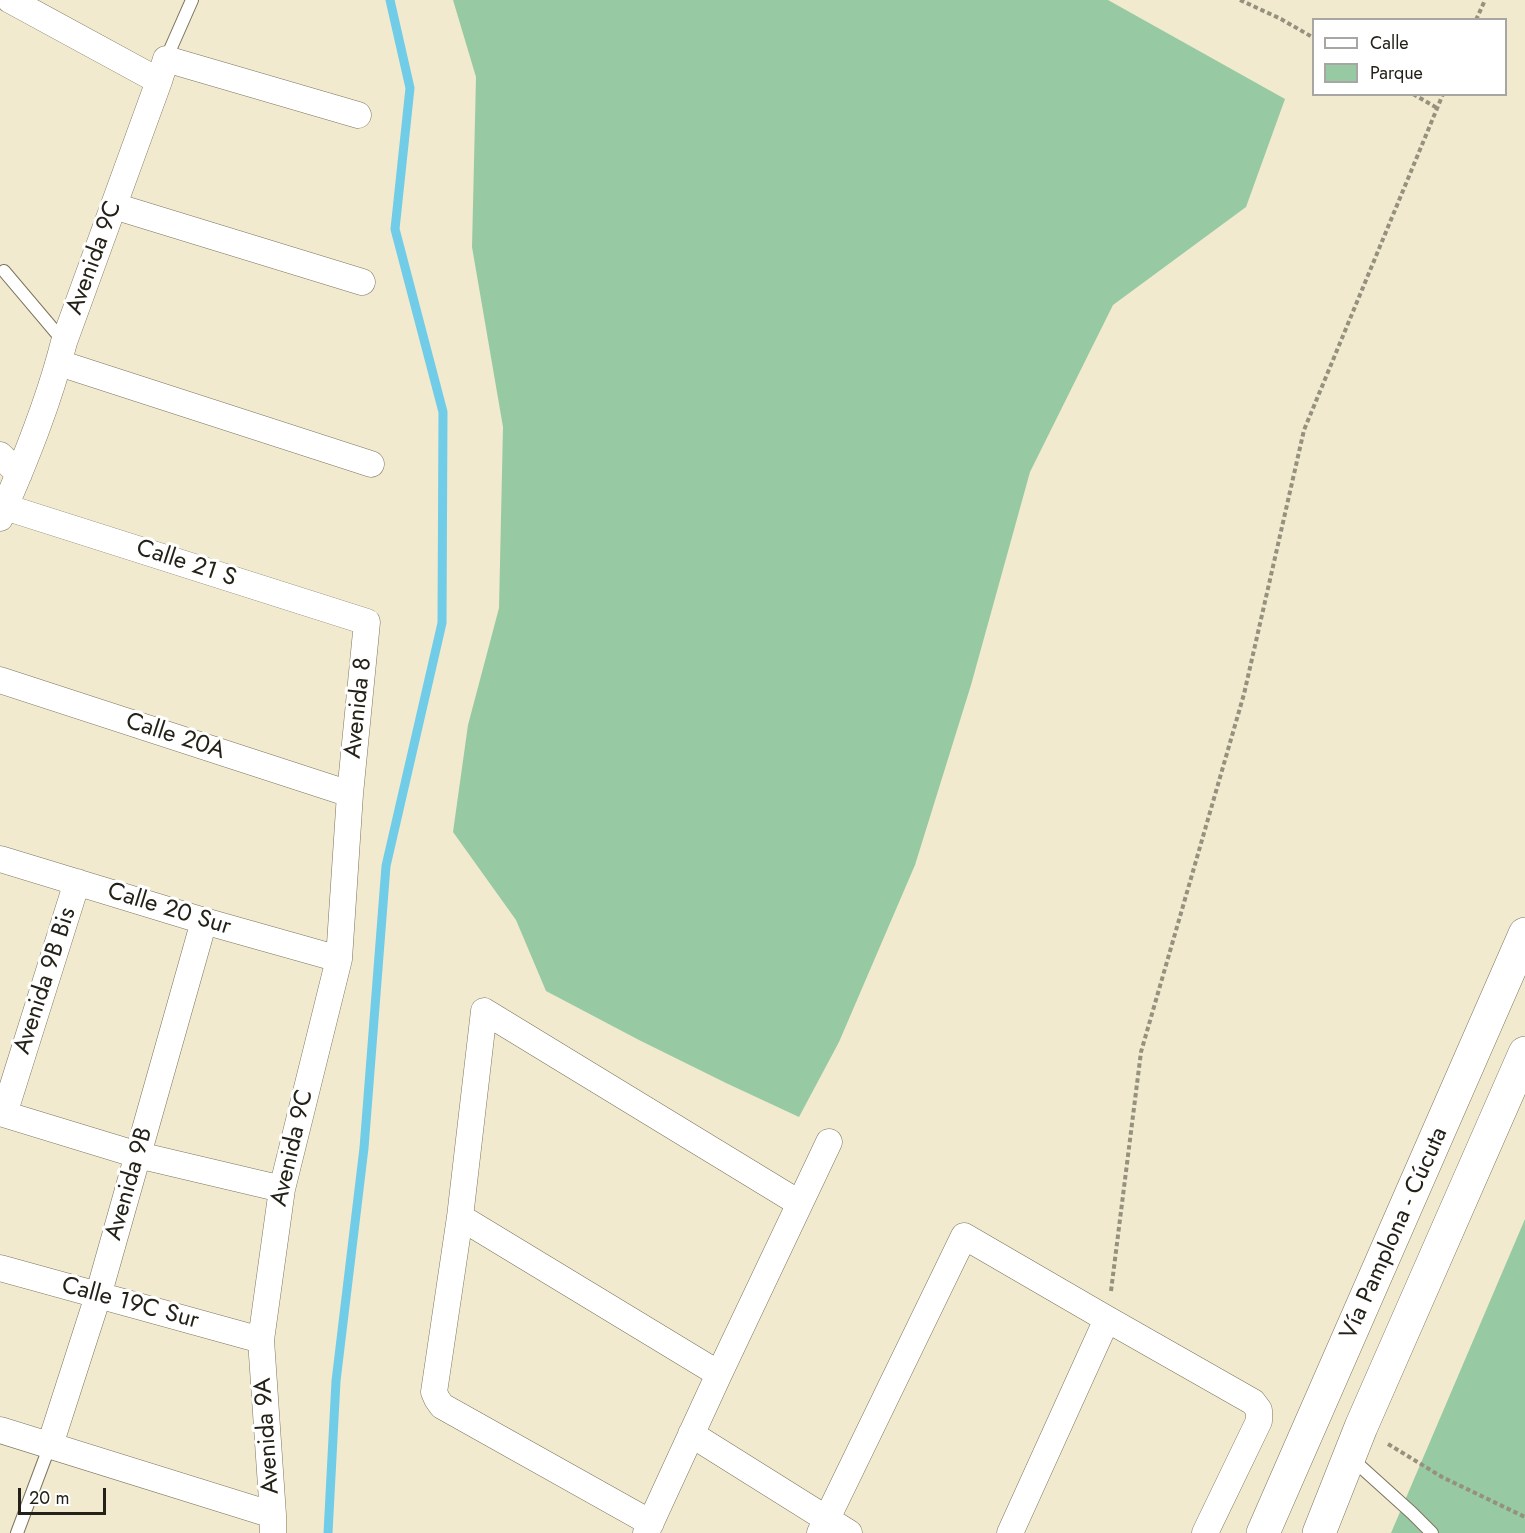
<!DOCTYPE html>
<html>
<head>
<meta charset="utf-8">
<style>
  body { margin:0 }
  #map { position:relative; width:1525px; height:1533px; overflow:hidden; background:#f1eacf; font-family:Jost,sans-serif }
  canvas { display:block }
  .legend { position:absolute; left:1312px; top:18px; width:195px; height:78px; box-sizing:border-box; background:#fff; border:2px solid #a7a6a3; margin:0; padding:8px 10px; list-style:none; font-size:18px; color:#242118 }
  .legend li { display:flex; align-items:center; gap:12px; height:30px }
  .legend b { width:30px; border:2px solid #a7a6a3 }
  .scale { position:absolute; left:18px; top:1488px; width:88px; height:27px; box-sizing:border-box; border:3px solid #242118; border-top:0; padding-left:8px; font-size:18px; line-height:21px; white-space:nowrap; color:#242118; -webkit-text-stroke:4px #fff; paint-order:stroke }
</style>
</head>
<body>
<div id="map">
<canvas width="1525" height="1533"></canvas>
<ul class="legend">
<li><b style="height:8px;background:#fff"></b>Calle</li>
<li><b style="height:16px;background:#97caa2"></b>Parque</li>
</ul>
<div class="scale">20 m</div>
</div>
<script>
const context = document.querySelector('canvas').getContext('2d');
context.lineJoin = 'round';
function paint(path, color) { context.fillStyle = color; context.fill(path, 'evenodd'); }
function strokePath(path, color, width, dash) { context.strokeStyle = color; context.lineWidth = width; context.lineCap = dash ? 'butt' : 'round'; context.setLineDash(dash || []); context.stroke(path); }
function write(font, color, halo, rows, align = 'center') {
  context.font = font + ' Jost,sans-serif'; context.lineWidth = 6; context.setLineDash([]); context.textBaseline = 'middle'; context.strokeStyle = halo; context.fillStyle = color; for (const [text, x, y, turn = 0] of rows) {
    context.save(); context.translate(x, y); context.rotate((+turn || 0) * Math.PI / 180); context.textAlign = isNaN(turn) ? turn : align; if (halo) context.strokeText(text, 0, 0); context.fillText(text, 0, 0); context.restore();
  }
}
paint(new Path2D(`
  M 453,0 L 1108,0 L 1285,99 L 1246,207 L 1113,305 L 1030,472 L 971,685 L 915,865 L 839,1042 L 799,1117 L 726,1083 L 639,1040 L 546,991 L 516,920 L 453,832 L 468,725 L 499,608 L 503,427 L 472,247 L 476,77 Z
  M 1525,1219 L 1525,1533 L 1391,1533 Z`), '#97caa2');
strokePath(new Path2D(`
  M 328,1533 L 336,1381 L 364,1148 L 386,866 L 442,623 L 443,412 L 395,229 L 410,88 L 390,0`), '#70cce7', 9);
const lane = new Path2D(`
  M 166,59 L 192,0
  M 4,271 L 64,342
  M 1351,1458 L 1412,1513 L 1432,1533
  M 17,1533 L 50,1445`);
const street = new Path2D(`
  M 10,0 L 159,81
  M 114,206 L 362,282
  M 59,363 L 371,464
  M 0,455 L 19,474
  M 0,511 L 5,507 L 367,622 L 350,794 L 339,959 L 282,1189 L 261,1340 L 273,1515 L 273,1533
  M 0,518 C 25,461 49,402 64,342 L 159,81 L 166,59 L 358,115
  M 0,680 L 350,794
  M 0,859 L 204,921 L 339,959
  M 0,1113 L 138,1155 L 282,1189
  M 4,1114 L 77,882
  M 460,1217 L 719,1374
  M 0,1268 L 261,1340
  M 0,1430 L 273,1515
  M 691,1434 L 849,1533
  M 50,1445 L 98,1296 L 204,921
  M 651,1523 L 442,1406 L 437,1399 L 434,1392 L 460,1217 L 484,1011 L 799,1203
  M 646,1533 L 719,1374 L 829,1142
  M 820,1533 L 964,1236 L 1107,1319 L 1253,1402 L 1259,1410 L 1259,1421 L 1205,1533
  M 1010,1533 L 1107,1319`);
const highway = new Path2D(`
  M 1263,1533 L 1525,934
  M 1319,1533 L 1361,1427 L 1525,1053`);
strokePath(lane, '#7b745d', 14);
strokePath(street, '#7b745d', 27);
strokePath(highway, '#7b745d', 34);
strokePath(new Path2D(`
  M 1240,0 L 1281,19 L 1314,38
  M 1476,20 L 1485,0
  M 1413,94 L 1437,108
  M 1111,1291 L 1141,1052 L 1244,694 L 1304,430 L 1443,94
  M 1388,1444 L 1442,1477 L 1525,1517`), '#96917e', 4, [4.5, 3]);
strokePath(lane, '#fff', 12);
strokePath(street, '#fff', 26);
strokePath(highway, '#fff', 33);
write('24px', '#242118', '#fff', [
  ["Avenida 9C",95,258,-70],
  ["Calle 21 S",186,564,18],
  ["Avenida 8",359,708,-84],
  ["Calle 20A",175,737,18],
  ["Calle 20 Sur",169,910,17],
  ["Avenida 9B Bis",46,981,-72],
  ["Avenida 9C",293,1148,-77],
  ["Avenida 9B",130,1184,-74],
  ["Vía Pamplona - Cúcuta",1395,1234,-66],
  ["Calle 19C Sur",130,1304,15],
  ["Avenida 9A",268,1436,-94]
]);
</script>
</body>
</html>
